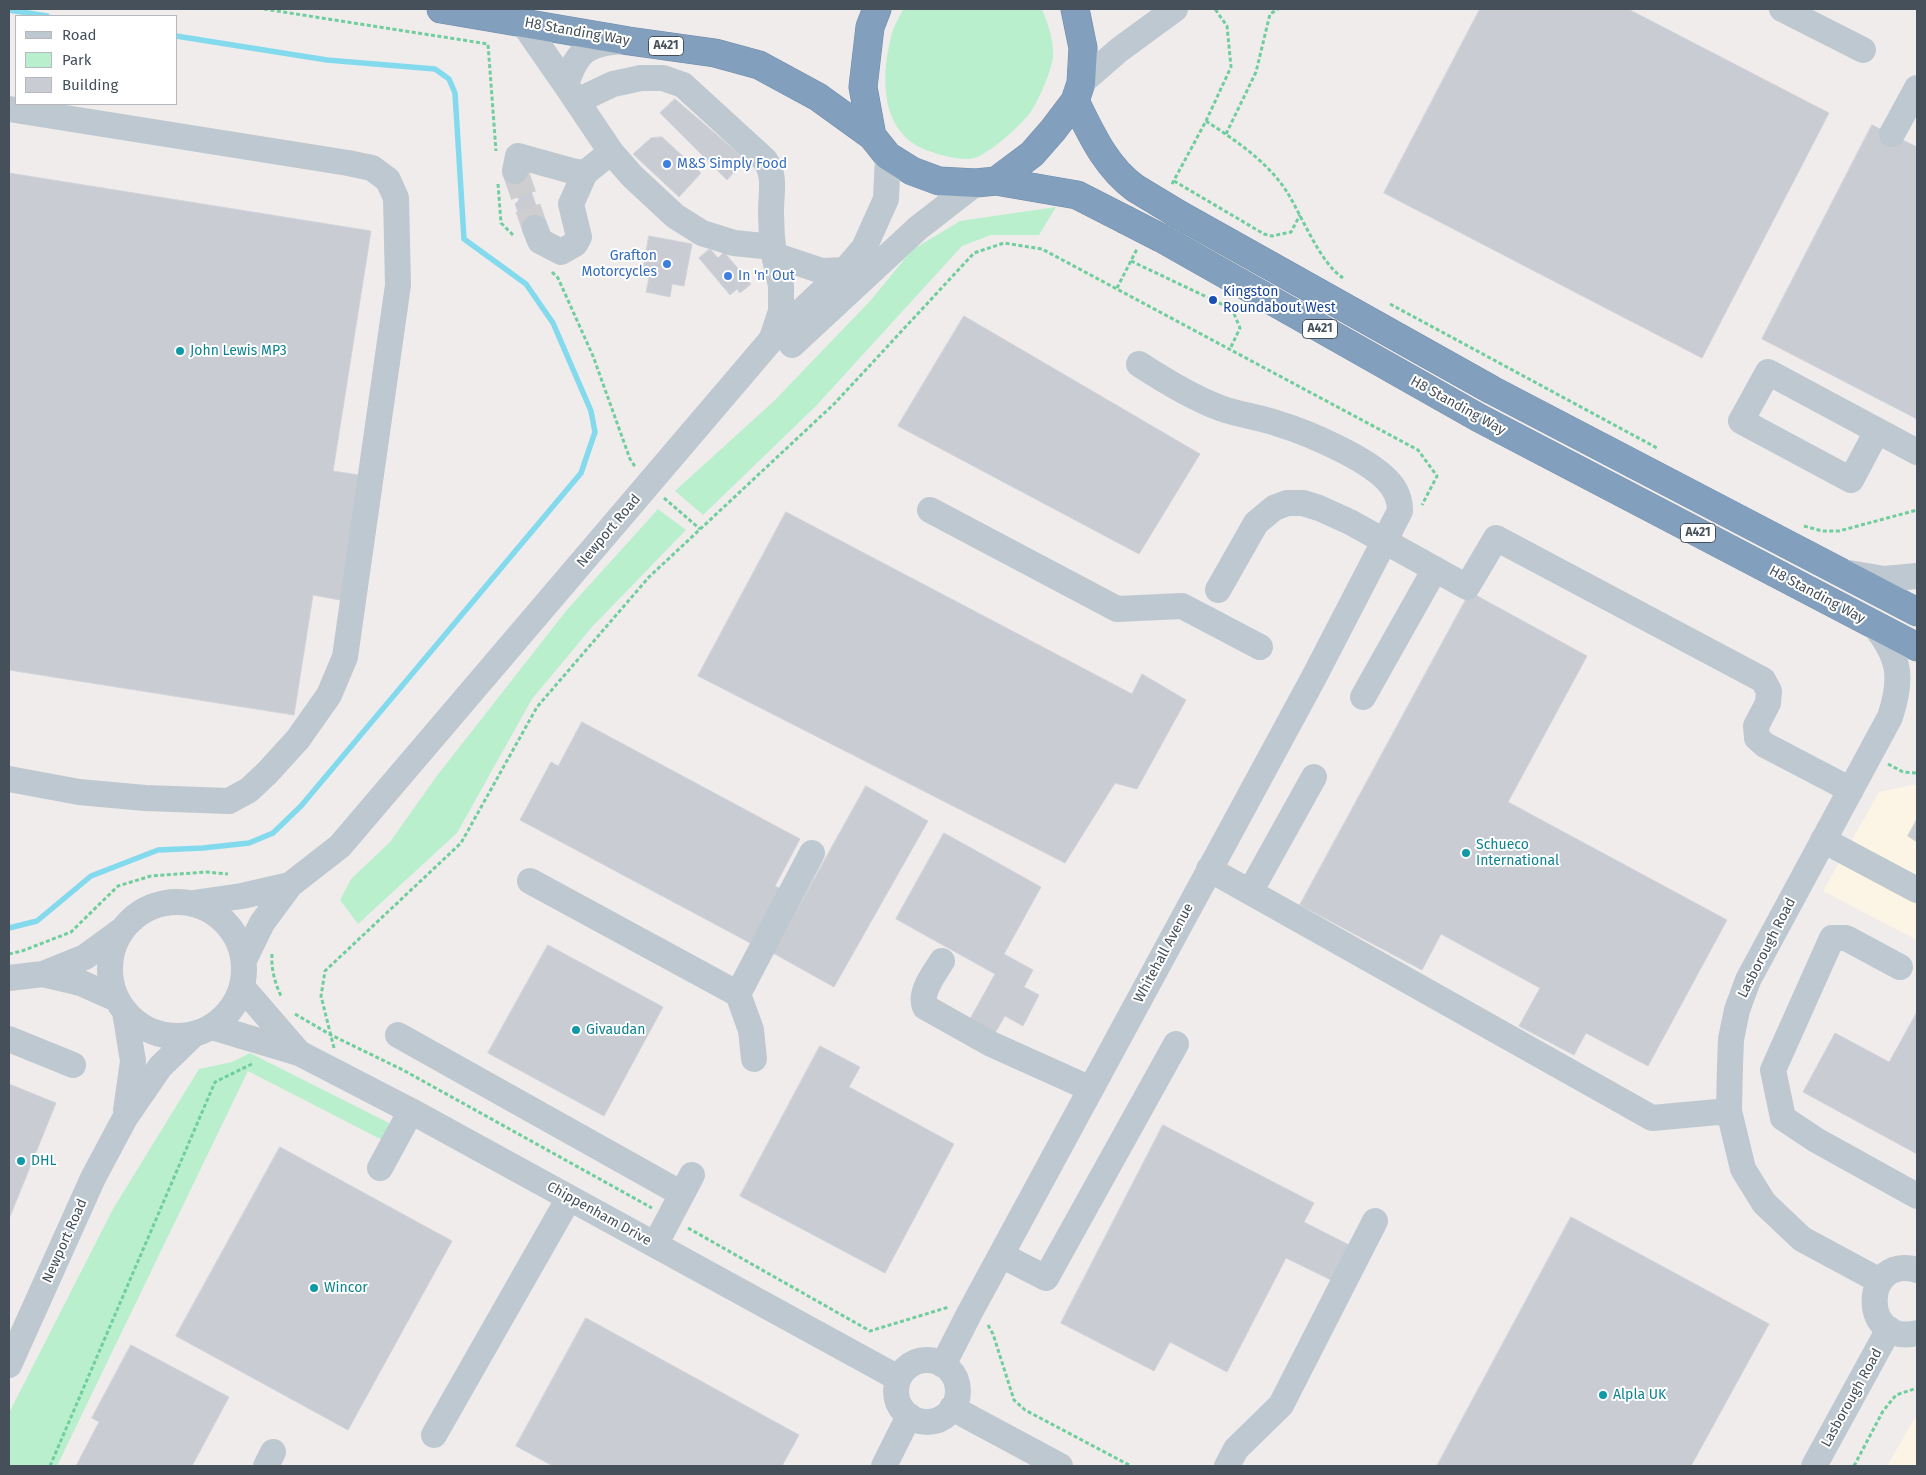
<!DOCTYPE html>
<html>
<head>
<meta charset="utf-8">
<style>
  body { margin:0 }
  #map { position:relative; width:1926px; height:1475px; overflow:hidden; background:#f0ecec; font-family:"Fira Sans",sans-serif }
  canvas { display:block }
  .frame { position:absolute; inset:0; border:10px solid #45505a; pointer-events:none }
  .legend { position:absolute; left:15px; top:15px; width:162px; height:90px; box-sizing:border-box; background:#fff; border:1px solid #b5b9bd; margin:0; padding:6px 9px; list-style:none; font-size:15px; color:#45505a }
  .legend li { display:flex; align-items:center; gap:10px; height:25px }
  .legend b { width:25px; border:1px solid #b5b9bd }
</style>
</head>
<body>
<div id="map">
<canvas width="1926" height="1475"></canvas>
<div class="frame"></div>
<ul class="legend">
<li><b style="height:6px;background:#bdc8d0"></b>Road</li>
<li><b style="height:14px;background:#b9efcd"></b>Park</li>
<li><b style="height:14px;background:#c9ccd2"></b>Building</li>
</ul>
</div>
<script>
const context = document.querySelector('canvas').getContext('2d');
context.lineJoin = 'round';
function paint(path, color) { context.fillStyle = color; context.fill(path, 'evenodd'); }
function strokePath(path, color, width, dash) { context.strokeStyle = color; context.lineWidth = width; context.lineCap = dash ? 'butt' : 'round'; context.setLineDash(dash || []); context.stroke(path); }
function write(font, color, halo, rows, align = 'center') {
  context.font = font + ' "Fira Sans",sans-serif'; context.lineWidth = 4; context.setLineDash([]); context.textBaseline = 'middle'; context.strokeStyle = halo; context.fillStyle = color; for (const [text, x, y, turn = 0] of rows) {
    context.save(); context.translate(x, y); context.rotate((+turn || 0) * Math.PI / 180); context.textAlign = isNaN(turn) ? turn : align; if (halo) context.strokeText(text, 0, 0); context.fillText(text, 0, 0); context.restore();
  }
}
paint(new Path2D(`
  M 1917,784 L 1917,940 L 1823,891 L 1879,792 Z
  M 1917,1414 L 1917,1466 L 1887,1466 Z`), '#fcf4e4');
paint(new Path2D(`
  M 903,9 L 1042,9 C 1048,25 1054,39 1053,57 C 1051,72 1039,100 1030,113 C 1020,126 989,154 974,158 C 961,161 944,156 932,152 C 881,137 880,81 891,37 C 893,27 899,18 903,9 Z
  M 1056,207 L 1039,235 L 991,235 L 962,246 L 816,406 L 703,515 L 675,491 L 774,401 L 871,300 L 912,250 L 960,221 Z
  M 658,509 L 686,530 L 592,627 L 532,699 L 457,833 L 358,924 L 340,900 L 351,879 L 390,842 L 436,777 L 566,611 Z
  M 250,1053 L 389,1123 L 386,1142 L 248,1071 L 57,1466 L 9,1466 L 9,1413 L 113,1209 L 199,1069 L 232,1062 Z`), '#b9efcd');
strokePath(new Path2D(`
  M 9,10 L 47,16
  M 9,928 L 37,921 L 91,876 L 158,850 L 203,848 L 249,843 L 273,833 L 301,806 L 581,473 L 595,432 L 591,411 L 553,323 L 526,284 L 464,239 L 455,93 L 449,79 L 435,69 L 327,60 L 176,36`), '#84daed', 5.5);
const building = new Path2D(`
  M 1480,9 L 1628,9 L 1829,113 L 1702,358 L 1384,193 Z
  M 675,99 L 745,159 L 727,180 L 660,113 Z
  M 1872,125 L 1917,147 L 1917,419 L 1762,339 Z
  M 662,137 L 701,173 L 679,197 L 633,154 L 651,138 Z
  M 523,168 L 543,225 L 525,231 L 515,204 L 519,200 L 510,173 Z
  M 9,173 L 371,231 L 333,471 L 365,476 L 345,601 L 313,595 L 294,715 L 9,670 Z
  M 649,236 L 692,244 L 684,286 L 672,284 L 670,297 L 646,292 L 649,278 L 642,276 Z
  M 710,249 L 718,258 L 724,252 L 751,284 L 740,293 L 737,289 L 730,295 L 699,258 Z
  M 964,316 L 1200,454 L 1139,554 L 898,426 Z
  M 786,512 L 1132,694 L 1142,674 L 1186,700 L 1137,789 L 1115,783 L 1065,863 L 698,676 Z
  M 1470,592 L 1587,656 L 1508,802 L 1727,920 L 1648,1066 L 1586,1033 L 1574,1055 L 1519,1026 L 1540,988 L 1441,934 L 1422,970 L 1300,905 Z
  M 582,722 L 800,839 L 775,886 L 783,890 L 754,945 L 520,820 L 551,762 L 558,766 Z
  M 866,786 L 928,821 L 834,987 L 773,953 Z
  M 1917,819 L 1917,842 L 1908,836 Z
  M 944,833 L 1041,887 L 1004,954 L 1033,970 L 1024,987 L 1039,995 L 1023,1026 L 1005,1016 L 995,1033 L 970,1019 L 995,974 L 896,919 Z
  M 548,945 L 663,1007 L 604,1116 L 488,1053 Z
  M 1917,1012 L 1917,1154 L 1803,1092 L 1835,1033 L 1889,1062 Z
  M 820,1046 L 860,1067 L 849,1087 L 954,1144 L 885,1273 L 740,1196 Z
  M 9,1084 L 56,1103 L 9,1219 Z
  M 1163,1125 L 1314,1203 L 1304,1222 L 1349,1245 L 1331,1280 L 1286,1258 L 1227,1372 L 1170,1342 L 1154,1371 L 1061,1323 Z
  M 280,1147 L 452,1241 L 348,1430 L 176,1336 Z
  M 1571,1217 L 1769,1324 L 1691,1466 L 1437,1466 Z
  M 586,1318 L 799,1435 L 782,1466 L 553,1466 L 516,1446 Z
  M 131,1345 L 229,1397 L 192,1466 L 76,1466 L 99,1422 L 92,1418 Z`);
paint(building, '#c9ccd2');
strokePath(building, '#d0d3d9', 1);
strokePath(new Path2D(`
  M 515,171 L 535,228`), '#cecdcf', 26, [26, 13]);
const highway = new Path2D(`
  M 441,9 L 629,41 L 715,53 L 759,65 L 818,97 L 872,136
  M 877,9 L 870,27 L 863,87 L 872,136 L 888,156 L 912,171 L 939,181 L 976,183 L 996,181 L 1032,154 L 1053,130 L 1075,101 L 1081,83 L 1083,48 L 1075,9
  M 1075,101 C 1091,133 1105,166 1135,188
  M 996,181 L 1077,195 L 1124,219
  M 1178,214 L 1492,390 L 1917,612
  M 1161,238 L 1479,418 L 1917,647`);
strokePath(highway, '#6e8ba9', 29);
strokePath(new Path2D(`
  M 264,9 L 488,44 L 496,151
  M 1206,121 C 1235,140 1268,162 1287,192 C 1302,216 1320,263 1343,278
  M 1226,134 L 1256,72 L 1270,14 L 1278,9
  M 1174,181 L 1264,234 L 1272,236 L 1291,232 L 1300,215
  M 498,184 L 501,223 L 513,235
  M 1172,184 L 1206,121 L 1231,67 L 1227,26 L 1215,9
  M 1131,261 L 1232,309 L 1240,328 L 1230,349
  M 552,272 L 558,278 L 593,356 L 630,459 L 636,468
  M 1117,288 L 1137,249
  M 1390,304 L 1657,448
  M 664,498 L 700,529
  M 1804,526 L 1822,531 L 1839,531 L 1917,510
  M 1888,764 L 1903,772 L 1917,773
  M 9,954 L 22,951 L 71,932 L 118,886 L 151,876 L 206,872 L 228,874
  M 272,954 C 271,969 275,983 281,996
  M 295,1014 L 331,1035 L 403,1070 L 652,1208
  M 334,1048 L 321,996 L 325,971 L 461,843 L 537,707 L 649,577 L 835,403 L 974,253 L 1004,243 L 1042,249 L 1418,450 L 1437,476 L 1422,505
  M 688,1228 L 870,1331 L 949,1307
  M 988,1325 L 993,1334 L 1014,1400 L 1025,1410 L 1131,1466
  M 50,1466 L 215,1082 L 254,1063
  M 1854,1466 L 1883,1411 L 1896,1395 L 1917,1388`), '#70ce9e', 3, [4, 2.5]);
strokePath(new Path2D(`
  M 1782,9 L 1863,50
  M 523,23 L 566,85 C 577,50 588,43 624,41
  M 1081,83 L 1119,50 L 1175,9
  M 566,85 L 611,152 L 632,176 L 675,216 L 702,233 L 734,243 L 773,247
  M 577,101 L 613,84 L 641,78 L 663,78 L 683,85 L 765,160 C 776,176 771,193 771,212 C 771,226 772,241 774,255
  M 9,109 L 348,163 L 372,168 L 388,180 L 396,198 L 398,285 L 345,657 L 329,695 L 298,739 L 268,772 L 249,790 L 229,801 L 145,798 L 79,792 L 9,779
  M 1892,134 L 1917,88
  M 515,171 L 518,156 L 572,171 L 585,173
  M 535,228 L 540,241 L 561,252 L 575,244 L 579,237 L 571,204 L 585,173 L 611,152
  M 772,338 L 781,311 L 781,286 L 774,255 L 822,271 L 845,270
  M 792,345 L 918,228 L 976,183
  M 1877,431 L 1851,480 L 1741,421 L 1768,372 L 1917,452
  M 930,510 L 1117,609 L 1182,606 L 1260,647
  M 1849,573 L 1884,579 L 1917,576
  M 1218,590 L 1256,523 L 1274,508 L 1287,503 L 1303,503 L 1319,508 L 1350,522 L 1467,587 L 1496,538 L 1763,680 L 1769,691 L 1768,703 L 1756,726 L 1757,738 L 1765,745 L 1851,790
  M 1874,625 C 1900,657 1903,678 1890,717 L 1748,980 L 1737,1010 L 1731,1039 L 1730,1065 L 1729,1111 L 1743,1169 L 1764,1203 L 1802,1239 L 1880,1281
  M 1363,697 L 1435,569
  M 1823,840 L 1917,890
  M 1209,869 L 1652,1118 L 1729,1111
  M 530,881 L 738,994
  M 1250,892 L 1314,777
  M110 969a67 67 0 1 1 134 0a67 67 0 1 1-134 0Z
  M 193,903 L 242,896 L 290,885
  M 244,960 L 262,923 L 290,885 L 340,846 L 772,339 L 845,270 L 864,248 L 886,199 L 888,156
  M 942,961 C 934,974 919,992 925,1007 L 991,1044 L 1091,1089
  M 1900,967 L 1846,938 L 1832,938 L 1773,1070 L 1783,1118 L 1816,1140 L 1917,1196
  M 43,974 L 81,983 L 117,999
  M 9,978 L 43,974 L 85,957 L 122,930
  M 242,987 L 299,1053
  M 125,1012 L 133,1061 L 126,1110
  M 212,1027 L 299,1053 L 411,1111 L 898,1378
  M 398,1035 L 682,1194
  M 9,1039 L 73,1065
  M 754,1059 L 751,1030 L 738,994 L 812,853
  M 380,1168 L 411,1111
  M 655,1245 L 692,1175
  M 1001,1255 L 1046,1278 L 1176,1044
  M 1917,1270 C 1861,1254 1860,1347 1917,1333
  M896 1391a31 31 0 1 1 62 0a31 31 0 1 1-62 0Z
  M 9,1365 L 93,1178 L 125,1118 L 160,1067 L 194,1034
  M 943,1365 L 969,1314 L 1314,677 L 1400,511 C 1400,499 1396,489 1387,480 C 1366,458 1309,433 1279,424 C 1260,417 1239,415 1220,408 C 1191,397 1165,381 1139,364
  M 952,1408 L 1060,1466
  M 434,1435 L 569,1198
  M 266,1466 L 273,1452
  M 884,1466 L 909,1416
  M 1227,1466 L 1236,1449 L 1281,1405 L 1375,1221
  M 1814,1466 L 1889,1329`), '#bdc8d0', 26);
strokePath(highway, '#82a0bd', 28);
const highwayBridge = new Path2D(`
  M 1135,188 L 1178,214
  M 1124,219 L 1161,238`);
strokePath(highwayBridge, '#6e8ba9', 29, []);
strokePath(highwayBridge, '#82a0bd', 28);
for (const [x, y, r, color] of [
  [667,164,5,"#3f7fe0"],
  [667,264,5,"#3f7fe0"],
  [728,276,5,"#3f7fe0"],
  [1213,300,5,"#1a4fb4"],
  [180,351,5,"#0f9aa8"],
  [1466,853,5,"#0f9aa8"],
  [576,1030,5,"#0f9aa8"],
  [21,1161,5,"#0f9aa8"],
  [314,1288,5,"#0f9aa8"],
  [1603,1395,5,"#0f9aa8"]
]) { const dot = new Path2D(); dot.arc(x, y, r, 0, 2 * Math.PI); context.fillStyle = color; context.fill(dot); strokePath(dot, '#fff', 2); }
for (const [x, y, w] of [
  [666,46,35],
  [1320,329,35],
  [1698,533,35]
]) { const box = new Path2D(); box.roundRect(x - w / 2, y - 9.5, w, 19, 4); context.fillStyle = '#fff'; context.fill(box); strokePath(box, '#45505a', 1); }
write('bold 12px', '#45505a', null, [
  ["A421",666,46],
  ["A421",1320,329],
  ["A421",1698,533]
]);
write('14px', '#45505a', '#fff', [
  ["H8 Standing Way",577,32,10],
  ["H8 Standing Way",1458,406,29],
  ["Newport Road",609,531,-50],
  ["H8 Standing Way",1817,595,28],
  ["Lasborough Road",1767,948,-63],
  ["Whitehall Avenue",1164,953,-62],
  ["Chippenham Drive",599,1214,29],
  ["Newport Road",65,1241,-66],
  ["Lasborough Road",1852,1398,-61]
]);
write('14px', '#366cbe', '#fff', [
  ["M&S Simply Food",677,164],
  ["Grafton",657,256,"right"],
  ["Motorcycles",657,272,"right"],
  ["In 'n' Out",738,276]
], 'left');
write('14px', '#164399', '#fff', [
  ["Kingston",1223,292],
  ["Roundabout West",1223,308]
], 'left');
write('14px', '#0d838f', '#fff', [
  ["John Lewis MP3",190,351],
  ["Schueco",1476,845],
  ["International",1476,861],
  ["Givaudan",586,1030],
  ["DHL",31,1161],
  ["Wincor",324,1288],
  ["Alpla UK",1613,1395]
], 'left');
</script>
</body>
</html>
